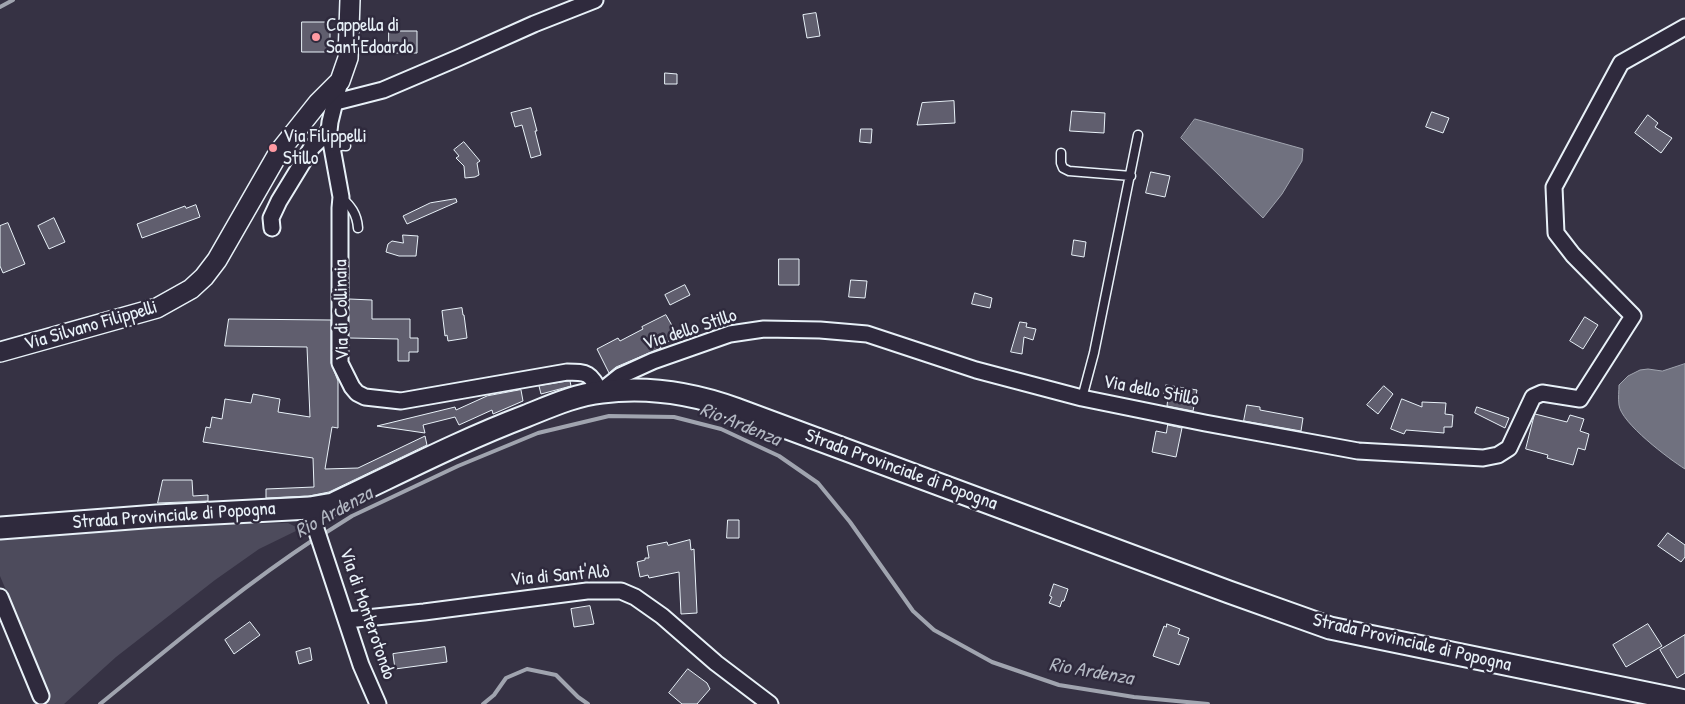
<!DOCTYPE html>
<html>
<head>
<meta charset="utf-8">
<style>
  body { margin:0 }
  canvas { display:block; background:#363244 }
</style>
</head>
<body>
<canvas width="1685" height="704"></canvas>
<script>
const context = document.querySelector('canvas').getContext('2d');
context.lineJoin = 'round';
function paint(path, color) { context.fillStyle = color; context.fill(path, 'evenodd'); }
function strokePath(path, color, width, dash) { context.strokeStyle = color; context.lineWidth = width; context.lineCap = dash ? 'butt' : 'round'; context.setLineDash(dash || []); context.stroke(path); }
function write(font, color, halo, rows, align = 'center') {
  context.font = font + ' "Patrick Hand",sans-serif'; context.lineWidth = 5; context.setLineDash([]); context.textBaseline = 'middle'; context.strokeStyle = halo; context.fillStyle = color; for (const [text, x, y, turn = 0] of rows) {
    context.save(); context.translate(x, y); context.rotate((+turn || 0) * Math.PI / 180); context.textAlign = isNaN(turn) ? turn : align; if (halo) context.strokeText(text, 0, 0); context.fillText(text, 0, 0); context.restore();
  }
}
paint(new Path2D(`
  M 288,523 L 300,529 L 259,549 L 215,580 L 116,657 L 64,704 L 33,704 L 50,694 L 0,576 L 0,538 L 239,524 Z`), '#4d4b5c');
const water = new Path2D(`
  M 1195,119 L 1303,149 L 1302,161 L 1282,194 L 1263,218 L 1181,138 Z
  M 1685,364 L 1685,469 C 1669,459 1621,423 1619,405 C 1618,398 1619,391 1619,385 L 1628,376 L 1640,370 L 1648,369 L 1662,371 Z`);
paint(water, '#70717f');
strokePath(water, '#a0a4af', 1);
strokePath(new Path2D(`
  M 0,7 L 13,0
  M 322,535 L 352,516 L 458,466 L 538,433 L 609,416 L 674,417 L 721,429 L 779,456 L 818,483 L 850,522 L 913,611 L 934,630 L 992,662 L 1059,685 L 1134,697 L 1208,704
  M 100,704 C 170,647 240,588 316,538
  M 483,704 L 494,695 L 506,678 L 527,669 L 556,675 L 578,697 L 588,704`), '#a0a4af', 4);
const building = new Path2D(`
  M 816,13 L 820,36 L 807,38 L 803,15 Z
  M 302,22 L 330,22 L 330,52 L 302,52 Z
  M 389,31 L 417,31 L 417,53 L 389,53 Z
  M 665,73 L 677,74 L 677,84 L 665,84 Z
  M 954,101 L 955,123 L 917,125 L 922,103 Z
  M 531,108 L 537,131 L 535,131 L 541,155 L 531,158 L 522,125 L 515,127 L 511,113 Z
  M 1072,111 L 1105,113 L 1104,133 L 1070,131 Z
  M 1432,112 L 1449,118 L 1443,133 L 1426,127 Z
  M 1648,115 L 1658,123 L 1655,127 L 1672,138 L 1661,153 L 1635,133 Z
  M 861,129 L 872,129 L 871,143 L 860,142 Z
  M 464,142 L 480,161 L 477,163 L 479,175 L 475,177 L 465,178 L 464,166 L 456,158 L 459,156 L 454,150 Z
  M 1151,172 L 1170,176 L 1165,197 L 1146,193 Z
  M 456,199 L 457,202 L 407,224 L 403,216 L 430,203 Z
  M 196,205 L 200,217 L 142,238 L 137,224 L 185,206 L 186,208 Z
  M 54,218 L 65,242 L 49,249 L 38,226 Z
  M 8,223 L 25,264 L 3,273 L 0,266 L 0,226 Z
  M 403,235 L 418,236 L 416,256 L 399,256 L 386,252 L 388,244 L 392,241 L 403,243 Z
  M 1074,240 L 1086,242 L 1084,257 L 1072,255 Z
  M 779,259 L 799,259 L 799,285 L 779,285 Z
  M 851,280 L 867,281 L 865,298 L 849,297 Z
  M 685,285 L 690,295 L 670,305 L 665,295 Z
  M 975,293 L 992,298 L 990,308 L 972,304 Z
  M 349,299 L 372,300 L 372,319 L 410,319 L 410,338 L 418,338 L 418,352 L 409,352 L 409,361 L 398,361 L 398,339 L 349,338 Z
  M 462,308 L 463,315 L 464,315 L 467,338 L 448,341 L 447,335 L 445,336 L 442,311 Z
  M 666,315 L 678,336 L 660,346 L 661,348 L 616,367 L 609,373 L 597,349 L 618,338 L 620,341 L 643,329 L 642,327 Z
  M 1585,317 L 1598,325 L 1583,349 L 1570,341 Z
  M 229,319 L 331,320 L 331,363 L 338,381 L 338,428 L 332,427 L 325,469 L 358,468 L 425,436 L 427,445 L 329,492 L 309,496 L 266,498 L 266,489 L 314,487 L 313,458 L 203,442 L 206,427 L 210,428 L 212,417 L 222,419 L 225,399 L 251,403 L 253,394 L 280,399 L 278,412 L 310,417 L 307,347 L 225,346 Z
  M 1020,322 L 1027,323 L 1026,327 L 1036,329 L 1033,340 L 1024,337 L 1022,354 L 1011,352 Z
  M 570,381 L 571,386 L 541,394 L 539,386 Z
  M 1166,385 L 1197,390 L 1193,411 L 1167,406 L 1168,397 L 1164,396 Z
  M 1384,386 L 1393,394 L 1378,414 L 1367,405 Z
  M 521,390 L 523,401 L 493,414 L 492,410 L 459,425 L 455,417 L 423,425 L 425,433 L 377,426 L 455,407 L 456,410 L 487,396 Z
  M 1402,399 L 1422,407 L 1422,402 L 1446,403 L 1445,414 L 1453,415 L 1452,427 L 1444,427 L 1444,433 L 1406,430 L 1404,434 L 1391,429 Z
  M 1247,405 L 1260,407 L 1260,410 L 1303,418 L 1301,431 L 1244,421 Z
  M 1477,407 L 1509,418 L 1505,428 L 1475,413 Z
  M 1535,414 L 1567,422 L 1570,415 L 1584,419 L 1580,431 L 1589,434 L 1585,450 L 1578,448 L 1573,465 L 1547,458 L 1548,455 L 1526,449 Z
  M 1168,425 L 1182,428 L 1176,457 L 1152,452 L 1156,431 L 1166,433 Z
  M 163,480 L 192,480 L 193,496 L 208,495 L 208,501 L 158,503 Z
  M 728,520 L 739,520 L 739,538 L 727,538 Z
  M 1668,533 L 1685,545 L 1685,557 L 1681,562 L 1658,546 Z
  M 690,540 L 691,550 L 694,549 L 697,613 L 681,614 L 679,572 L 649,578 L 648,575 L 640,577 L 637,562 L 645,560 L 645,558 L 649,558 L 647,546 L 667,542 L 668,545 Z
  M 1054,584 L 1068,589 L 1064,601 L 1062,601 L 1060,607 L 1049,603 L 1052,597 L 1050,596 Z
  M 590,606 L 594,624 L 574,627 L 571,609 Z
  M 250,622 L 260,635 L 234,654 L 225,640 Z
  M 1167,624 L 1180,629 L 1178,634 L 1189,638 L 1179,665 L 1153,656 L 1164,626 L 1166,627 Z
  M 1648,624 L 1662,646 L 1626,667 L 1613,645 Z
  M 1685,635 L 1685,673 L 1677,678 L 1660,650 Z
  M 445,647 L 447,662 L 395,669 L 393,654 Z
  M 310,648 L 312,660 L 299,664 L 296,652 Z
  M 688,669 L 707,683 L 710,689 L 697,704 L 682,704 L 669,693 Z`);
paint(building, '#605e6e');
strokePath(building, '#e8f1f8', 1);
const service = new Path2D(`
  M 331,145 L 346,146
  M 1061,153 L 1061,163 L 1063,168 L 1069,171 L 1131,176
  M 341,197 C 351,206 357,214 358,228
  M 1082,398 L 1094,353 L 1138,135`);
const minor = new Path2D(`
  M 340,81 L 330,122 L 329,131 L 341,197 L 340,208 L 340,363 L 352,387 L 357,393 L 365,397 L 401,401 L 567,372 C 588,372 590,373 600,392 L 620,376 L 653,361 L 730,334 L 764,329 L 820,330 L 867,334 L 976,370 L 1082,398 L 1205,423 L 1358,451 L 1483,458 L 1498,455 L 1509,448 L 1533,397 L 1542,393 L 1580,399 L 1633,316 L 1573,255 L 1556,233 L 1554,187 L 1621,63 L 1685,27
  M 336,102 L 383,90 L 458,58 L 534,24 L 595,0
  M 272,228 L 271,218 L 279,201 L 312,147 L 329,131
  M 310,508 L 316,529 L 361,665 L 378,704
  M 0,597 L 41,696
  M 347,620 L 424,612 L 587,591 L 621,591 L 635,597 L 662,616 L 716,663 L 770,704`);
const tertiary = new Path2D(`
  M 0,352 L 157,308 L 191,289 L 204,277 L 217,260 L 279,152 L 318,103 L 340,81 L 348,58 L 350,0`);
const secondary = new Path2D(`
  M 0,528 L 157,516 L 310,508 L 333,504 C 397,474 460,441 526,416 C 551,406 575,395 602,392 C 648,386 692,393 736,409 L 1229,592 L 1330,628 L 1685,701`);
strokePath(service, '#e8f1f8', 11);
strokePath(minor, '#e8f1f8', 19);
strokePath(tertiary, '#e8f1f8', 22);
strokePath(secondary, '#e8f1f8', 25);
strokePath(service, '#2f2a3d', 8);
strokePath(minor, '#2f2a3d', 15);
strokePath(tertiary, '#2f2a3d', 19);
strokePath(secondary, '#2f2a3d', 21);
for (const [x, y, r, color] of [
  [316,37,5,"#ff9aa2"],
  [273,148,5,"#ff9aa2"]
]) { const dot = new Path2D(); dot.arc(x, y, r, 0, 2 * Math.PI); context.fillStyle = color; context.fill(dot); strokePath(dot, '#2f2a3d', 2); }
write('19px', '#e8f1f8', '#2f2a3d', [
  ["Cappella di",326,26],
  ["Sant'Edoardo",326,48],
  ["Via Filippelli",283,137],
  ["Stillo",283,159]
], 'left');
write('19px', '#e8f1f8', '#2f2a3d', [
  ["Via di Collinaia",342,310,-91],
  ["Via Silvano Filippelli",91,326,-16],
  ["Via dello Stillo",690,330,-18],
  ["Via dello Stillo",1151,391,11],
  ["Strada Provinciale di Popogna",901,470,20],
  ["Strada Provinciale di Popogna",174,516,-4],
  ["Via di Sant'Alò",560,576,-5],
  ["Via di Monterotondo",367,614,71],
  ["Strada Provinciale di Popogna",1412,643,13]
]);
write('italic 20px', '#b2b7c2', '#2f2a3d', [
  ["Rio Ardenza",740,425,22],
  ["Rio Ardenza",334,513,-29],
  ["Rio Ardenza",1091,672,10]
]);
</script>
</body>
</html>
